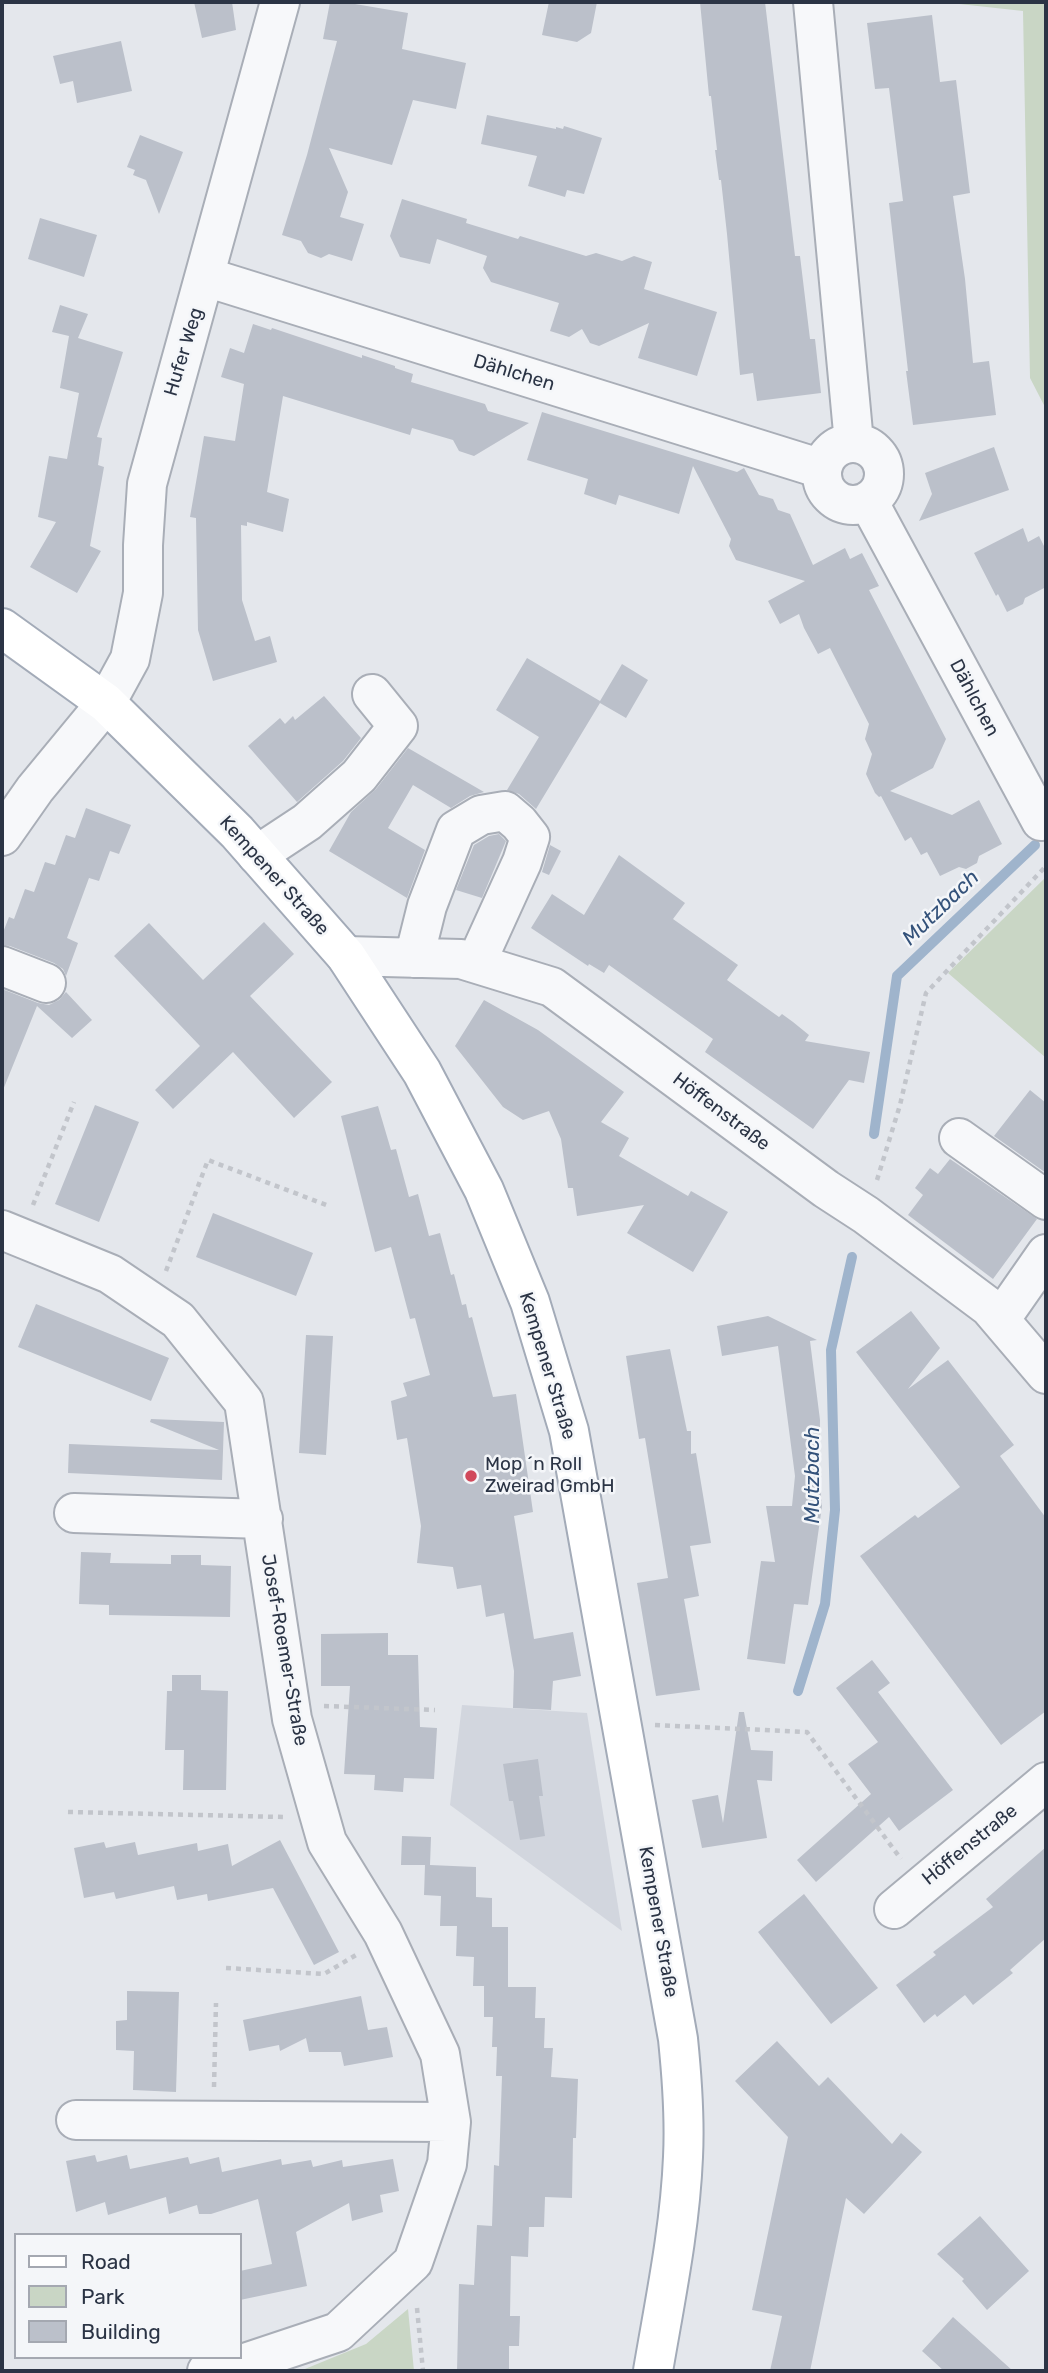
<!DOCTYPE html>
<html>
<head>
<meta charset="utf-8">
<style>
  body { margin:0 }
  #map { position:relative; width:1048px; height:2373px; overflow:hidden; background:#e4e7ec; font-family:Rubik,sans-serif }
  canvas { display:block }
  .frame { position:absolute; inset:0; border:4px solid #2b3445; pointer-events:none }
  .legend { position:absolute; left:14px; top:2233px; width:228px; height:126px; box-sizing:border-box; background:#f4f6f9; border:2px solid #a4a8b1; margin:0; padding:9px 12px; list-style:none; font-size:21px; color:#2b3445 }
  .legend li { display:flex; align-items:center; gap:14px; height:35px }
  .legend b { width:35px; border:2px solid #a4a8b1 }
</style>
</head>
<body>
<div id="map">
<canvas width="1048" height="2373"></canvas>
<div class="frame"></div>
<ul class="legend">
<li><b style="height:9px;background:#fff"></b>Road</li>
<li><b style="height:19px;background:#c9d6c5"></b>Park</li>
<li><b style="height:19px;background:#bbc0ca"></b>Building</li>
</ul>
</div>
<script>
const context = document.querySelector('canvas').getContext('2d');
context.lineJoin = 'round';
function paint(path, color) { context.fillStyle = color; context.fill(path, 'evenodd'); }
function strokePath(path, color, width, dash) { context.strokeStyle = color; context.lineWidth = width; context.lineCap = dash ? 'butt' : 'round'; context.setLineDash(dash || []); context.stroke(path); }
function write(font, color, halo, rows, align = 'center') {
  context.font = font + ' Rubik,sans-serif'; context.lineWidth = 5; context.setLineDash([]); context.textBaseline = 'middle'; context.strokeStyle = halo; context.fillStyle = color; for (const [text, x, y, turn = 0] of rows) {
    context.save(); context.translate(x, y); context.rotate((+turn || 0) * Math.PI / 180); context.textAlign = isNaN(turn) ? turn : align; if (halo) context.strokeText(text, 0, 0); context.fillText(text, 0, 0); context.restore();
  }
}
paint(new Path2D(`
  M 462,1705 L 587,1713 L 622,1931 L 450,1805 Z`), '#d2d6de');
paint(new Path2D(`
  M 941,2 L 1046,2 L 1046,409 L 1030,378 L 1023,11 Z
  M 1046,877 L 1046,1058 L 948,973 Z
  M 408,2309 L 414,2371 L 300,2371 L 366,2344 Z`), '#c9d6c5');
strokePath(new Path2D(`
  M 874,1134 L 897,976 L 1035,845
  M 798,1691 L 825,1604 L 835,1510 L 831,1350 L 852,1257`), '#9fb4cc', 10);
paint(new Path2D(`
  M 194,2 L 232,2 L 236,30 L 202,38 Z
  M 330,2 L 355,2 L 355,4 L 408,13 L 402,49 L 466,63 L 456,109 L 413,100 L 392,165 L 329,148 L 348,192 L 340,217 L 364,224 L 352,261 L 329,254 L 321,258 L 308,253 L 301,241 L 282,235 L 307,155 L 337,41 L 323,39 Z
  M 549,2 L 597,2 L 591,33 L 577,42 L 542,35 Z
  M 700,2 L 765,2 L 795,256 L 800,256 L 810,339 L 815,339 L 821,393 L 757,401 L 753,373 L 740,375 L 727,234 L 721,180 L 719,180 L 715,150 L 717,150 L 711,96 L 709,96 Z
  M 932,15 L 940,82 L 956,80 L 958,96 L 970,193 L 953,196 L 965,279 L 973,363 L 989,361 L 996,415 L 913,425 L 906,371 L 908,371 L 889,203 L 903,201 L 889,88 L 875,89 L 867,23 Z
  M 121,41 L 132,91 L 77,103 L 73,81 L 60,84 L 53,56 Z
  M 487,115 L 556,129 L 556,127 L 563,129 L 564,126 L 602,138 L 584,194 L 567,190 L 565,197 L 528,186 L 537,156 L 481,144 Z
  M 140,135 L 183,152 L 159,214 L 146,180 L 133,175 L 135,170 L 127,167 Z
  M 402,199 L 467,219 L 466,223 L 518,239 L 520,236 L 586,256 L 596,253 L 622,261 L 634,256 L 652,262 L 644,289 L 717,312 L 697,376 L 638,358 L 649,323 L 599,346 L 590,343 L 582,329 L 569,337 L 550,331 L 559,303 L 491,282 L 483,268 L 487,256 L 437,239 L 430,264 L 400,257 L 390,236 Z
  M 40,218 L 97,235 L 84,277 L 28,259 Z
  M 60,305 L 88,314 L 78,338 L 123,352 L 97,437 L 102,438 L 98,465 L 104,467 L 90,546 L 101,551 L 77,593 L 30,567 L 56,522 L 38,517 L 49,456 L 67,459 L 79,393 L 60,388 L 69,336 L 52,332 Z
  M 253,324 L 271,330 L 272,328 L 362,358 L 362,355 L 395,366 L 395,368 L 413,374 L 411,382 L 485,404 L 488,411 L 529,423 L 474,456 L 459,451 L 453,440 L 412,428 L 410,435 L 283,396 L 267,492 L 289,499 L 283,532 L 247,522 L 247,526 L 241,525 L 242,600 L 255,641 L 270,636 L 277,662 L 213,681 L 198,630 L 196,518 L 190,517 L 204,436 L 235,441 L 244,384 L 221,377 L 230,348 L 244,353 Z
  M 542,412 L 737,472 L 744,468 L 759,495 L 773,499 L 778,510 L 790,514 L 813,565 L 845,548 L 850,559 L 862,553 L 879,586 L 869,590 L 946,739 L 933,768 L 890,791 L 952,815 L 979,800 L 1002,844 L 979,856 L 977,863 L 966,869 L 959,867 L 940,876 L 927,852 L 921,855 L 911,837 L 905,841 L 881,796 L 879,797 L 875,793 L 866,774 L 872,754 L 865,739 L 869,724 L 830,648 L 818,654 L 804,628 L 799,614 L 780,624 L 768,601 L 805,581 L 736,560 L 729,546 L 731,539 L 693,466 L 679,514 L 619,495 L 616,505 L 584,494 L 588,479 L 527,460 Z
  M 994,447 L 1009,490 L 919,521 L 932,494 L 925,473 Z
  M 1023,528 L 1028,542 L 1039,536 L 1046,550 L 1046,587 L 1025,598 L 1023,604 L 1007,612 L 998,594 L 996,596 L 974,553 Z
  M 527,658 L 600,701 L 622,664 L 648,680 L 626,718 L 600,703 L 536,809 L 519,794 L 507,790 L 539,737 L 496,710 Z
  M 324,696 L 361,738 L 343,761 L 297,802 L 248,746 L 280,718 L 285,724 L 293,716 L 295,720 Z
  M 408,748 L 484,792 L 470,796 L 451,808 L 413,785 L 388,828 L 425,850 L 407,898 L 329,851 L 351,812 L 376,789 Z
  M 86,808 L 131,825 L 119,854 L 110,851 L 99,881 L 89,878 L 67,938 L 78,943 L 66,976 L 63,969 L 54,963 L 10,946 L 2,945 L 2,935 L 9,917 L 14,919 L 25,889 L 34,892 L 45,862 L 55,865 L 66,835 L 75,838 Z
  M 499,834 L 506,841 L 482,898 L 456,890 L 474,845 L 489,836 Z
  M 550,845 L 561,851 L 549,875 L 542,872 Z
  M 619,855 L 685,903 L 673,919 L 738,965 L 727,980 L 779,1017 L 782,1014 L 793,1022 L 809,1035 L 805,1041 L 870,1052 L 864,1083 L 849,1080 L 813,1129 L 705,1052 L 713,1039 L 609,965 L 604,973 L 589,964 L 588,966 L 531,928 L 552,894 L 584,915 Z
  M 264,922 L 294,954 L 250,996 L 332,1082 L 294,1118 L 233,1052 L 173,1109 L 155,1090 L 200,1046 L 114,956 L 149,923 L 203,980 Z
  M 2,989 L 38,1003 L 49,1005 L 59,1000 L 66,992 L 92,1020 L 72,1038 L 37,1006 L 3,1090 Z
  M 484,1000 L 538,1030 L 624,1092 L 601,1122 L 629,1138 L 619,1156 L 688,1196 L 691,1191 L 728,1212 L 693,1272 L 627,1233 L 644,1205 L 577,1216 L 573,1188 L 568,1188 L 561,1139 L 549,1111 L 523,1120 L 503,1107 L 455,1046 Z
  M 1030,1090 L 1046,1103 L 1046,1173 L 994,1136 Z
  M 95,1105 L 139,1122 L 99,1222 L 55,1204 Z
  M 378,1106 L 391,1150 L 396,1149 L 409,1197 L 418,1194 L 429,1236 L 440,1233 L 451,1275 L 454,1274 L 462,1305 L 466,1304 L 469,1318 L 472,1317 L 493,1397 L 516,1394 L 533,1512 L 514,1516 L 534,1639 L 573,1632 L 581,1676 L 553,1681 L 551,1710 L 513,1708 L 514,1671 L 504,1613 L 486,1617 L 481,1585 L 457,1589 L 453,1567 L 417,1563 L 421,1526 L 407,1438 L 397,1440 L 391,1401 L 407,1396 L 403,1383 L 430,1375 L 415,1318 L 410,1319 L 391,1247 L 375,1252 L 341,1116 Z
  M 950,1159 L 1037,1219 L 993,1279 L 908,1215 L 923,1195 L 915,1188 L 930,1168 L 938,1174 Z
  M 213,1213 L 313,1253 L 296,1296 L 196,1257 Z
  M 36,1304 L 169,1358 L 151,1401 L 18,1347 Z
  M 911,1311 L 940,1348 L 908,1389 L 948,1360 L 1014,1445 L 1000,1456 L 1046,1518 L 1046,1711 L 1001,1745 L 860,1556 L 915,1515 L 918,1518 L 960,1487 L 856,1352 Z
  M 768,1316 L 817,1340 L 810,1341 L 820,1420 L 819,1474 L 822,1506 L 808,1605 L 794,1604 L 785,1664 L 747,1659 L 761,1561 L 775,1562 L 766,1506 L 792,1506 L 795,1476 L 778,1346 L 722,1356 L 717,1326 Z
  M 306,1335 L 333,1336 L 326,1455 L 299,1453 Z
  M 670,1349 L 687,1431 L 691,1431 L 691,1454 L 696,1453 L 711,1543 L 690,1546 L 699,1596 L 684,1599 L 700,1690 L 656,1696 L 637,1583 L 668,1578 L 645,1438 L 639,1439 L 626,1356 Z
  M 151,1419 L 224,1422 L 222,1480 L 68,1473 L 69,1444 L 219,1450 L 150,1422 Z
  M 81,1552 L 111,1553 L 110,1563 L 171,1564 L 171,1555 L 201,1555 L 201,1565 L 231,1566 L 230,1617 L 109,1615 L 109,1605 L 79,1604 Z
  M 388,1633 L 388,1655 L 418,1655 L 420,1727 L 437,1728 L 434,1779 L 404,1778 L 403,1792 L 374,1790 L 375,1775 L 344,1774 L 350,1686 L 321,1686 L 321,1634 Z
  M 872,1660 L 890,1683 L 878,1692 L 953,1790 L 899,1831 L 889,1817 L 816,1882 L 797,1860 L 871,1794 L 848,1764 L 878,1742 L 836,1688 Z
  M 172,1675 L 201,1675 L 201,1690 L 228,1691 L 226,1790 L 183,1790 L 184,1750 L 165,1750 L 167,1691 L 172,1691 Z
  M 739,1712 L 744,1712 L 751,1750 L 773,1751 L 772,1781 L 757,1780 L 767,1838 L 702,1848 L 692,1800 L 718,1795 L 723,1823 Z
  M 538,1759 L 543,1796 L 539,1796 L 545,1836 L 520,1840 L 513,1801 L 509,1801 L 503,1764 Z
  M 402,1836 L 431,1837 L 430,1865 L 476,1867 L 476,1897 L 492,1898 L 492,1927 L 508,1927 L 508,1987 L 536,1987 L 535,2018 L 545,2018 L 544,2048 L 553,2048 L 551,2077 L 578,2079 L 576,2138 L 573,2138 L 572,2198 L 545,2197 L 544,2227 L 529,2227 L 528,2257 L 511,2256 L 510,2316 L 520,2316 L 519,2346 L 509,2346 L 509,2371 L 457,2371 L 459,2284 L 474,2285 L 477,2225 L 492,2226 L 494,2165 L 499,2166 L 502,2076 L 496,2076 L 497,2047 L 492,2047 L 493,2017 L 484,2017 L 484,1986 L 473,1986 L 474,1957 L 456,1956 L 457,1926 L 440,1926 L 441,1896 L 424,1895 L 425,1865 L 401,1865 Z
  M 280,1840 L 339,1952 L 314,1965 L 273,1888 L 208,1901 L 207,1894 L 177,1900 L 174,1886 L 116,1899 L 114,1892 L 84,1898 L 74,1848 L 104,1842 L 106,1848 L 135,1842 L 138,1855 L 197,1843 L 198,1851 L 228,1844 L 232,1866 Z
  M 1046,1847 L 1046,1938 L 1010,1970 L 1013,1973 L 973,2005 L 965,1995 L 937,2017 L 935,2014 L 924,2023 L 896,1985 L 936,1955 L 933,1952 L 993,1907 L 986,1899 Z
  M 804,1894 L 878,1988 L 831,2024 L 758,1932 Z
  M 127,1991 L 179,1992 L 176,2092 L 133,2090 L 134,2051 L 116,2050 L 116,2021 L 127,2020 Z
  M 361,1996 L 368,2030 L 387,2027 L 393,2057 L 344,2066 L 341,2052 L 309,2052 L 306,2038 L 280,2051 L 279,2045 L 249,2051 L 243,2020 Z
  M 777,2041 L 819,2086 L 828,2077 L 892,2144 L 901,2133 L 922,2152 L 864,2214 L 846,2198 L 810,2371 L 770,2371 L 782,2316 L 752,2310 L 788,2137 L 735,2081 Z
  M 95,2155 L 97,2162 L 127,2155 L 130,2169 L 188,2157 L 190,2164 L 219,2157 L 222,2172 L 281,2159 L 282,2165 L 311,2160 L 313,2167 L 342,2160 L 343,2167 L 393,2159 L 399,2191 L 380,2195 L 383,2212 L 352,2221 L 349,2203 L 296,2232 L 307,2286 L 240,2300 L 240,2271 L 272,2264 L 258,2199 L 211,2214 L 199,2214 L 197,2205 L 169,2214 L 166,2197 L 108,2215 L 105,2202 L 76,2212 L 66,2161 Z
  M 980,2216 L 1029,2271 L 987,2310 L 962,2281 L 964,2279 L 937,2254 Z
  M 953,2317 L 1013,2371 L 944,2371 L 922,2351 Z`), '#bbc0ca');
const minor = new Path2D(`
  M 813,2 L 854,443
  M 206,277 L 822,469
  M822 474a31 31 0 1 1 62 0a31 31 0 1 1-62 0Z
  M 868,501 L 1041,821
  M 2,836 L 35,789 L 106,703 L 130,659 L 143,593 L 143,545 L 147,484 L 280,2
  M 257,855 L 307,822 L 359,776 L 398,726 L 372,694
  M 346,956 L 461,959 L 552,987 L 826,1189 L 866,1215 L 989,1307 L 1046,1374
  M 414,958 L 427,906 L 456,830 L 481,815 L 505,811 L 519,823 L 530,837 L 522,862 L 476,963
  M 2,966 L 46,983
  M 959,1138 L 1046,1200
  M 2,1230 L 110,1274 L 178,1320 L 244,1402 L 292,1719 L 327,1842 L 383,1933 L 440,2054 L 451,2122 L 447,2164 L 413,2262 L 338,2332 L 239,2365 L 207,2371
  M 1000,1320 L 1046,1254
  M 74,1513 L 263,1519
  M 894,1909 L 1046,1782
  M 76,2120 L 451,2122`);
const major = new Path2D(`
  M 2,628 L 106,703 L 237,832 L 346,956 L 422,1072 L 484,1190 L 530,1302 L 569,1431 L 678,2039 C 682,2078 685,2117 683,2157 C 680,2229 665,2300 653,2371`);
strokePath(minor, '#a9aeb7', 42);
strokePath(major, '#a3abb8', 42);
strokePath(new Path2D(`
  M 877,1180 L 900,1105 L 926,993 L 1046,866
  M 33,1205 L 74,1102
  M 166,1271 L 208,1160 L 329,1206
  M 324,1706 L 435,1710
  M 655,1725 L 807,1732 L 901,1859
  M 68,1812 L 284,1817
  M 226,1968 L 324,1974 L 356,1955
  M 214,2087 L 216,2003
  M 417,2308 L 423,2371`), '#c2c5cb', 4.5, [5, 5]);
strokePath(minor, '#f7f8fa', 38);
strokePath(major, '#fff', 38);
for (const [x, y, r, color] of [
  [471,1476,7,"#d1495b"]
]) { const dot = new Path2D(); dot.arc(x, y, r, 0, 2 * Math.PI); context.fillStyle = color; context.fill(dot); strokePath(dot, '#f4f6f9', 2.5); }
write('19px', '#2b3445', '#f4f6f9', [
  ["Hufer Weg",184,352,-73],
  ["Dählchen",514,373,17],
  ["Dählchen",974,698,62],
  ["Kempener Straße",274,876,48],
  ["Höffenstraße",721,1112,37],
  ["Kempener Straße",547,1366,73],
  ["Josef-Roemer-Straße",284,1650,80],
  ["Höffenstraße",970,1845,-39],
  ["Kempener Straße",658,1922,80]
]);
write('19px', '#2b3445', '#f4f6f9', [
  ["Mop ´n Roll",485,1465],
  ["Zweirad GmbH",485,1487]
], 'left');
write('italic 21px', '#34527a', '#f4f6f9', [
  ["Mutzbach",941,908,-44],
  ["Mutzbach",813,1475,-90]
]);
</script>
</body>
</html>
